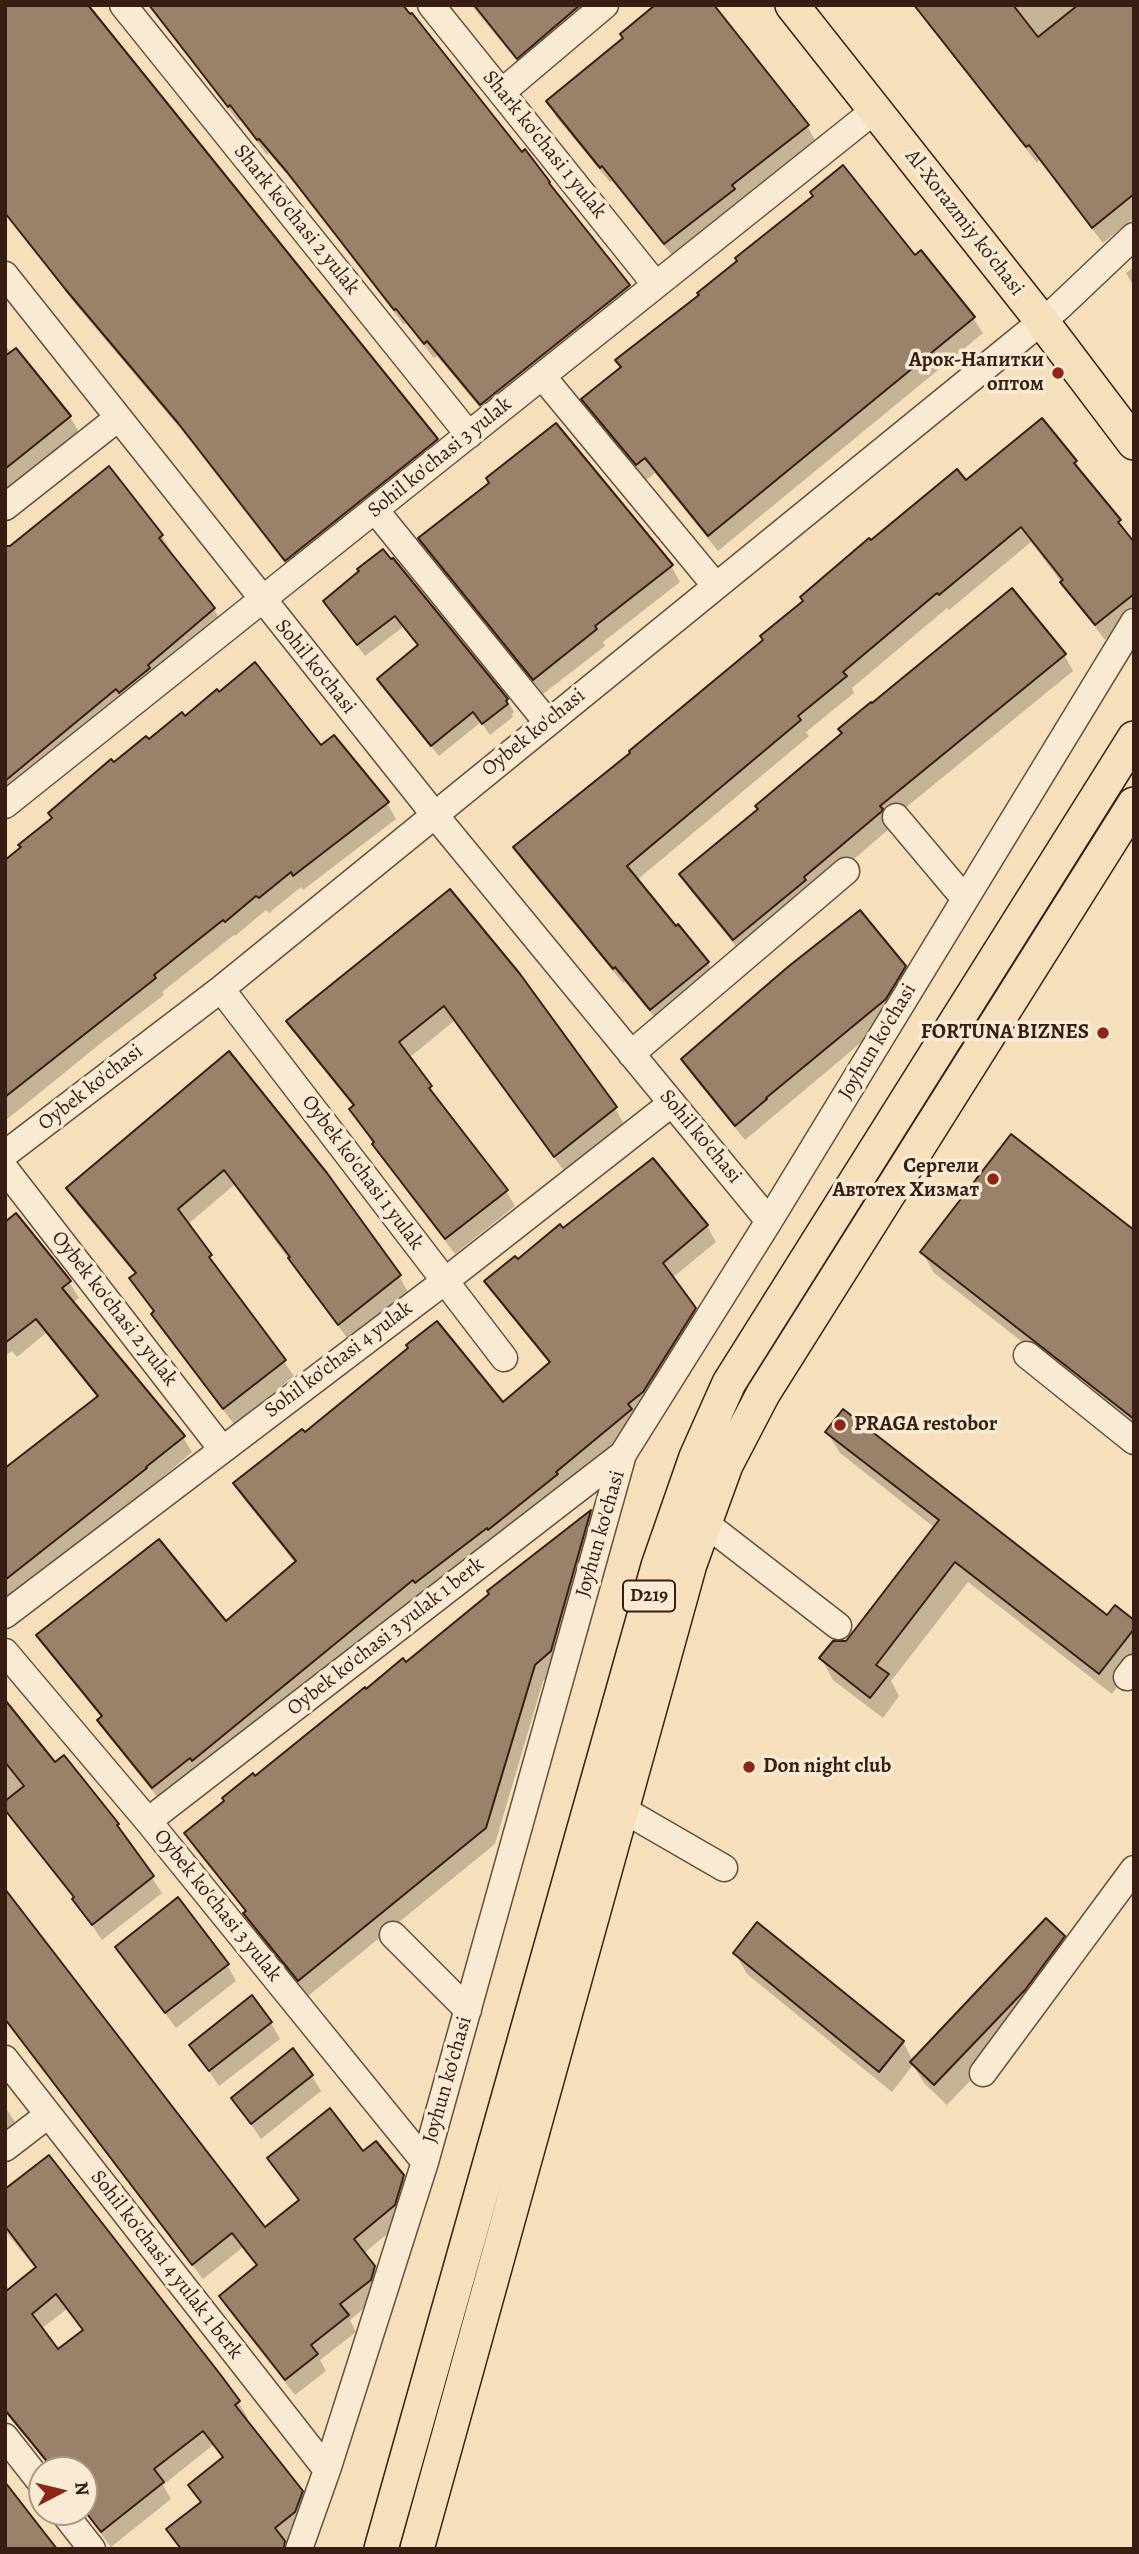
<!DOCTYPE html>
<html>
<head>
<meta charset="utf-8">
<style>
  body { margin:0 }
  #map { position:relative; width:1139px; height:2554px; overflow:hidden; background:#f6e0bb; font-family:Alegreya,serif }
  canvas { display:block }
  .frame { position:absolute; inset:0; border:7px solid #371d13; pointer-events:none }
  .north { position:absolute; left:28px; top:2456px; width:70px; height:70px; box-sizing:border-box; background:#f9ebd3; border:2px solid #ab9986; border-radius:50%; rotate:83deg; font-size:19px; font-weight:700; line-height:28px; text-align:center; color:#371d13 }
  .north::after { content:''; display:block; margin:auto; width:24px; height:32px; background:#8f2418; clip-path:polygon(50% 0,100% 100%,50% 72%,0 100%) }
</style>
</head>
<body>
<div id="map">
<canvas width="1139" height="2554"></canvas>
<div class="frame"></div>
<div class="north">N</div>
</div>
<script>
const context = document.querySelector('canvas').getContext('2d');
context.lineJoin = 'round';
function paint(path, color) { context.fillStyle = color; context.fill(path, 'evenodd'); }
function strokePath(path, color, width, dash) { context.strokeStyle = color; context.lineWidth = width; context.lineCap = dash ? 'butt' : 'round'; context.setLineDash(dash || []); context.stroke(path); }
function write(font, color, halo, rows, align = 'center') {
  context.font = font + ' Alegreya,serif'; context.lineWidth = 7; context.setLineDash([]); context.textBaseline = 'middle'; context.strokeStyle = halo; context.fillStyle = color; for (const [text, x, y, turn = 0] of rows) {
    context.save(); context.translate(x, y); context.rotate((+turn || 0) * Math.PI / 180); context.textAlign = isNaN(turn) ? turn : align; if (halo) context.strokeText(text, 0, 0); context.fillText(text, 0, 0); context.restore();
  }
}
paint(new Path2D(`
  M 5,5 L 215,168 L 303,272 L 437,440 L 446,455 L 295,576 L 189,439 L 77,306 L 5,213 Z
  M 148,5 L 401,5 L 555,195 L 629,286 L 638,302 L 490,420 L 437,356 L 434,358 L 406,323 L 404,325 L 298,188 L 269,153 L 267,155 L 240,120 L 238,121 Z
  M 471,5 L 611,5 L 527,73 Z
  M 711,5 L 807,126 L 816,142 L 675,259 L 612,181 L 610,182 L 557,118 L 548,102 Z
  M 913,5 L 1134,5 L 1134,218 L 1103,243 L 1039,160 L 1037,163 Z
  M 815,197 L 915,257 L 973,318 L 983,333 L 718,551 L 655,473 L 646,480 L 593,415 L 584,399 L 622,369 L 617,361 L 701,296 Z
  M 1134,267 L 1134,287 L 1126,273 Z
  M 5,345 L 70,417 L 79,432 L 5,491 Z
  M 1076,462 L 1084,478 L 1119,521 L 1134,545 L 1134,616 L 1105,640 L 1031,542 L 949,610 L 947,608 L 852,688 L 854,693 L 806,732 L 809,736 L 637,880 L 675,928 L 678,926 L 708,963 L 717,979 L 661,1025 L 625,982 L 623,983 L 524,863 L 515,848 L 632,753 L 765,641 L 870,543 L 965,483 Z
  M 162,536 L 171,551 L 169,553 L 214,609 L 223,625 L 5,803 L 5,550 Z
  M 420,539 L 671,566 L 680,582 L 603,642 L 605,646 L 543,694 L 429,554 Z
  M 361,572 L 507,700 L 514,712 L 512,714 L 513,717 L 490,735 L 481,722 L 439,756 L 386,691 L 379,679 L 419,647 L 403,627 L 365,656 L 325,601 Z
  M 1064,655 L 1073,671 L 888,822 L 890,828 L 743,955 L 690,890 L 681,874 L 760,809 Z
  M 184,718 L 321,747 L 334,737 L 387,803 L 396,819 L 303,890 L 301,887 L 269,913 L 266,910 L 235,936 L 234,935 L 162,992 L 164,995 L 101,1043 L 5,1121 L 5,862 L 114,765 Z
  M 449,891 L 615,1108 L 624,1124 L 564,1171 L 454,1021 L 409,1058 L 506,1191 L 515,1206 L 455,1254 L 403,1186 L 360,1125 L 351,1109 L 354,1107 L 298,1037 L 289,1021 Z
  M 904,967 L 914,983 L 894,1015 L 745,1140 L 692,1075 L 683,1060 Z
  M 229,1054 L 399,1276 L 408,1292 L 348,1339 L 234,1185 L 187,1225 L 294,1376 L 234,1424 L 162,1330 L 153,1314 L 155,1313 L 132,1278 L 136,1275 L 77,1204 L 68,1188 Z
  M 653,1160 L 707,1226 L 716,1242 L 672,1278 L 703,1326 L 639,1426 L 162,1803 L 109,1736 L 99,1720 L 102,1718 L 48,1651 L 39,1636 L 225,1624 L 296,1564 L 244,1499 L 235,1483 L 305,1435 L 502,1405 L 550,1364 L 496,1297 L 487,1281 L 563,1230 Z
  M 5,1224 L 69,1282 L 79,1298 L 72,1303 L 183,1437 L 192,1452 L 125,1509 L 5,1603 L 5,1471 L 98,1398 L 46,1333 L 17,1357 L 12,1351 L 5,1356 Z
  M 1134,1232 L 1134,1429 L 934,1273 L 922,1252 Z
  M 827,1432 L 1107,1618 L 1134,1622 L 1134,1665 L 1112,1694 L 968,1582 L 891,1681 L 899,1696 L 883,1718 L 833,1680 L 821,1658 L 847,1642 L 935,1528 L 840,1453 Z
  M 590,1513 L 599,1528 L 560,1668 L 543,1681 L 495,1844 L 308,1996 L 254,1929 L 247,1913 L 195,1849 L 186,1834 L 366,1691 L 405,1664 L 491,1595 L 489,1592 Z
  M 5,1703 L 55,1764 L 117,1825 L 162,1893 L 102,1940 L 74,1899 L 5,1811 Z
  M 5,1893 L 264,2229 L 300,2202 L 270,2158 L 363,2154 L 403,2176 L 412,2193 L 403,2221 L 363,2254 L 383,2284 L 379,2296 L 350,2320 L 356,2332 L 320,2360 L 326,2371 L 295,2395 L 230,2312 L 221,2296 L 257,2267 L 242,2248 L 203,2279 L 5,2020 Z
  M 1064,1937 L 1076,1958 L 1036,2012 L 947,2105 L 924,2083 L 913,2065 L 892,2092 L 747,1974 L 735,1953 L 903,2042 L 913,2061 Z
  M 118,1947 L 227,1965 L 236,1981 L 176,2028 L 127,1963 Z
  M 271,2023 L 280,2039 L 219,2086 L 191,2045 Z
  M 312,2076 L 321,2091 L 261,2139 L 233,2098 Z
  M 5,2107 L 20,2129 L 5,2142 Z
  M 5,2191 L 238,2402 L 248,2418 L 245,2420 L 301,2492 L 311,2508 L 304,2528 L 284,2543 L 287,2549 L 177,2549 L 179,2547 L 168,2530 L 201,2504 L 190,2486 L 223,2459 L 213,2445 L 163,2485 L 171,2499 L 111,2547 L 84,2511 L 84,2470 L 53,2470 L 5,2412 L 5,2284 L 10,2290 L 36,2269 L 5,2231 ZM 67,2309 L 84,2331 L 58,2351 L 41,2329 Z
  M 5,2482 L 57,2549 L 5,2549 Z`), '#0003');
const building = new Path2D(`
  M 5,5 L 88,5 L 438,439 L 285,561 L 178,423 L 66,290 L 5,213 Z
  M 149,5 L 403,5 L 410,14 L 412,13 L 522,152 L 525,149 L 550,182 L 549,183 L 630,285 L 480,405 L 427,341 L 424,344 L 396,309 L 394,310 L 287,172 L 259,139 L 257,140 L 230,105 L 228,107 Z
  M 474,5 L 580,5 L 517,59 Z
  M 655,5 L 714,5 L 809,125 L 732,185 L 735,189 L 664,244 L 602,166 L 600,168 L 546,101 L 623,38 L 620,34 Z
  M 914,5 L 1013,5 L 1038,37 L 1078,5 L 1134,5 L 1134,194 L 1092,228 L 1029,145 L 1026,147 Z
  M 843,165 L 915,255 L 921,250 L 975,317 L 708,536 L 645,458 L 636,465 L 581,399 L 621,367 L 615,360 L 699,295 L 697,293 L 737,261 L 735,258 L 813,196 L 810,192 Z
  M 16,348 L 71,416 L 5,469 L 5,356 Z
  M 1042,418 L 1077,461 L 1074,463 L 1121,520 L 1118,522 L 1134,542 L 1134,594 L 1095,625 L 1060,582 L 1063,580 L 1021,527 L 939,595 L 937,593 L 843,672 L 847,676 L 798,716 L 801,720 L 627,866 L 676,926 L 678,924 L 709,962 L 650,1010 L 615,967 L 613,969 L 513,847 L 630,753 L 629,751 L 763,640 L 760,636 L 803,601 L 800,597 L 869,538 L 871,540 L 957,469 L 966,480 Z
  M 556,423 L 673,565 L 595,626 L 597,629 L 533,680 L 418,538 L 489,483 L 486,478 Z
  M 109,466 L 163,535 L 159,538 L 215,608 L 148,665 L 150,668 L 119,693 L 116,689 L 5,781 L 5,546 L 10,546 Z
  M 383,549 L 391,559 L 393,558 L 508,699 L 506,701 L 508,704 L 482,724 L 473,712 L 431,746 L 377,679 L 418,645 L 395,616 L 357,645 L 323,601 L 359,571 L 357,569 Z
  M 1012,588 L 1066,654 L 880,806 L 883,809 L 881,812 L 804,877 L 806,880 L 733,940 L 679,874 L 758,809 L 755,806 L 842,733 L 838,729 L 871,702 L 872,703 Z
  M 255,662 L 321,745 L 334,735 L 389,802 L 293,876 L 291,872 L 259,898 L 256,896 L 225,922 L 223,920 L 154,975 L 156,978 L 5,1097 L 5,860 L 21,847 L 18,845 L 52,818 L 48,813 L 111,759 L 114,762 L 146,736 L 149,739 L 182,712 L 185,716 L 217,689 L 219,692 Z
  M 450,889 L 520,974 L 617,1107 L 554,1157 L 444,1006 L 399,1042 L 432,1086 L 429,1088 L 508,1190 L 445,1239 L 372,1144 L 374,1142 L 349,1109 L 354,1105 L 286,1021 Z
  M 860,910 L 906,966 L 886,999 L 766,1098 L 767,1099 L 735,1126 L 681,1059 L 789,966 Z
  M 229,1051 L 327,1173 L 401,1275 L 338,1325 L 288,1258 L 290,1257 L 224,1170 L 178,1209 L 212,1255 L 209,1257 L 286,1360 L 223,1409 L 151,1314 L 154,1311 L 129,1278 L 136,1273 L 66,1188 Z
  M 1011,1134 L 1134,1230 L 1134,1419 L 920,1252 Z
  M 653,1158 L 708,1225 L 663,1263 L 696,1308 L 643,1392 L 628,1404 L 632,1409 L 556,1472 L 558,1474 L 488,1530 L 487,1528 L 415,1583 L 413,1580 L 192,1761 L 190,1758 L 152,1788 L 97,1720 L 102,1716 L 36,1635 L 159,1539 L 226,1621 L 296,1561 L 233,1483 L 302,1429 L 305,1432 L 408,1348 L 406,1345 L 437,1321 L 503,1402 L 550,1362 L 484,1281 L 515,1256 L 518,1259 L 560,1224 L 563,1228 Z
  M 16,1213 L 71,1281 L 62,1288 L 185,1436 L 146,1467 L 147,1468 L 5,1580 L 5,1468 L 98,1396 L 36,1319 L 5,1343 L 5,1222 Z
  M 843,1409 L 1107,1615 L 1115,1605 L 1134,1620 L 1134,1629 L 1099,1674 L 955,1562 L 876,1665 L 889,1674 L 870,1698 L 819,1658 L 833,1641 L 846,1641 L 850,1636 L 939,1520 L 825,1432 Z
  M 591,1510 L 551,1651 L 535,1665 L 486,1828 L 298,1981 L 243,1913 L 246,1911 L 184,1833 L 224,1801 L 222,1798 L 253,1773 L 255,1776 L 365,1687 L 366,1689 L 403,1658 L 406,1662 L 489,1594 L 487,1591 Z
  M 5,1700 L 55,1762 L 64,1755 L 119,1824 L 117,1825 L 154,1876 L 92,1925 L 72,1899 L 74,1897 L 5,1810 L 5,1801 L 24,1786 L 5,1762 Z
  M 5,1889 L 265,2227 L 299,2200 L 267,2158 L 330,2108 L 363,2151 L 376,2141 L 404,2175 L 395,2205 L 354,2239 L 375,2266 L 371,2280 L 340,2304 L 349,2315 L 311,2345 L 318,2354 L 285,2380 L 219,2296 L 257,2265 L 232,2233 L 192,2265 L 5,2019 Z
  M 178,1897 L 229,1964 L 165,2013 L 115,1947 Z
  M 1046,1918 L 1065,1936 L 1025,1990 L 934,2085 L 910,2062 Z
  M 757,1922 L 904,2041 L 879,2072 L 733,1953 Z
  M 252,1995 L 272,2022 L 209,2071 L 189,2045 Z
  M 293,2048 L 313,2075 L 251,2124 L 231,2098 Z
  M 49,2155 L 220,2374 L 240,2401 L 235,2405 L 303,2491 L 295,2512 L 275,2528 L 285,2541 L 284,2549 L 181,2549 L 166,2529 L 201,2502 L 188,2485 L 223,2457 L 203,2431 L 154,2469 L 164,2482 L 101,2532 L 84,2510 L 84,2470 L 54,2470 L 5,2410 L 5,2292 L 36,2267 L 5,2226 L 5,2189 ZM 56,2294 L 83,2330 L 58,2349 L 32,2314 Z
  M 5,2482 L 57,2549 L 5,2549 Z`);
paint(building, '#9a826a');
strokePath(building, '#371d13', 2);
const minor = new Path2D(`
  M 123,5 L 469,435
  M 431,5 L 656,285
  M 502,92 L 605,5
  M 5,275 L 434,814 L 769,1221
  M 542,376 L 715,585
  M 5,507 L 118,418
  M 375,510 L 547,722
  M 5,805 L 875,110
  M 896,817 L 965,899
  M 221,989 L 504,1358
  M 631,1054 L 846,871
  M 5,1154 L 221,989 L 1058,308 L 1134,236
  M 5,1169 L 222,1449
  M 1027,1355 L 1134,1441
  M 705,1523 L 838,1626
  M 5,1615 L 445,1281 L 672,1103
  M 5,1652 L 148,1821 L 425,2162
  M 1127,1677 L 1134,1668
  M 622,1809 L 724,1868
  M 148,1821 L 623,1454
  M 393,1935 L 468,2010
  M 5,2059 L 327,2470
  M 983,2073 L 1134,1869
  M 5,2148 L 48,2115
  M 5,2437 L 42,2484
  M 63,2512 L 92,2549
  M 299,2549 L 327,2470 L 425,2162 L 623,1454 L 769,1221 L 1134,622`);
const major = new Path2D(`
  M 792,5 L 1041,320 L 1134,443
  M 381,2549 L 658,1566 L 696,1457 L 729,1383 L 1134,738
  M 417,2549 L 690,1564 L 726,1465 L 763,1394 L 1134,804`);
strokePath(minor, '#674e3d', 29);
strokePath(major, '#371d13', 36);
strokePath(minor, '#f9ebd3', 26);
strokePath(major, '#f6e0bb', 33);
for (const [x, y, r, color] of [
  [1058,373,7,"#8f2418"],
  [1103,1033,7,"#8f2418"],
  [993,1179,7,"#8f2418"],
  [840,1425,7,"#8f2418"],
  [749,1767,7,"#8f2418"]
]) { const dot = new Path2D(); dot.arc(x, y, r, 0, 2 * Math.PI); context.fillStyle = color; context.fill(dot); strokePath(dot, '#f9ebd3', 2.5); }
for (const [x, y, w] of [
  [649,1596,52]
]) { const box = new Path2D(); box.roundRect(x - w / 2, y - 15.5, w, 31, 5); context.fillStyle = '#f9ebd3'; context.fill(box); strokePath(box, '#371d13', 2); }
write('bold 19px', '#371d13', null, [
  ["D219",649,1596]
]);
write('21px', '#371d13', '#f9ebd3', [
  ["Shark ko'chasi 1 yulak",544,145,51],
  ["Shark ko'chasi 2 yulak",296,220,51],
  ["Al-Xorazmiy ko’chasi",964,223,52],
  ["Sohil ko'chasi 3 yulak",440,458,-39],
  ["Sohil ko'chasi",315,667,51],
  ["Oybek ko'chasi",534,733,-39],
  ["Joyhun ko'chasi",878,1042,-59],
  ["Oybek ko'chasi",91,1088,-38],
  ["Sohil ko'chasi",700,1137,50],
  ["Oybek ko'chasi 1 yulak",362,1173,53],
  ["Oybek ko'chasi 2 yulak",114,1309,52],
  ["Sohil ko'chasi 4 yulak",339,1360,-37],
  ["Joyhun ko'chasi",601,1534,-74],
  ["Oybek ko'chasi 3 yulak 1 berk",386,1637,-38],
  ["Oybek ko'chasi 3 yulak",217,1906,51],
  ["Joyhun ko'chasi",448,2080,-74],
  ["Sohil ko'chasi 4 yulak 1 berk",166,2265,52]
]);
write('bold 21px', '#371d13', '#f9ebd3', [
  ["Арок-Напитки",1044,361],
  ["оптом",1044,385],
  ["FORTUNA BIZNES",1089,1033],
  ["Сергели",979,1167],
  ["Автотех Хизмат",979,1191],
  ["PRAGA restobor",854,1425,"left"],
  ["Don night club",763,1767,"left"]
], 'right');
</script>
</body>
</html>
